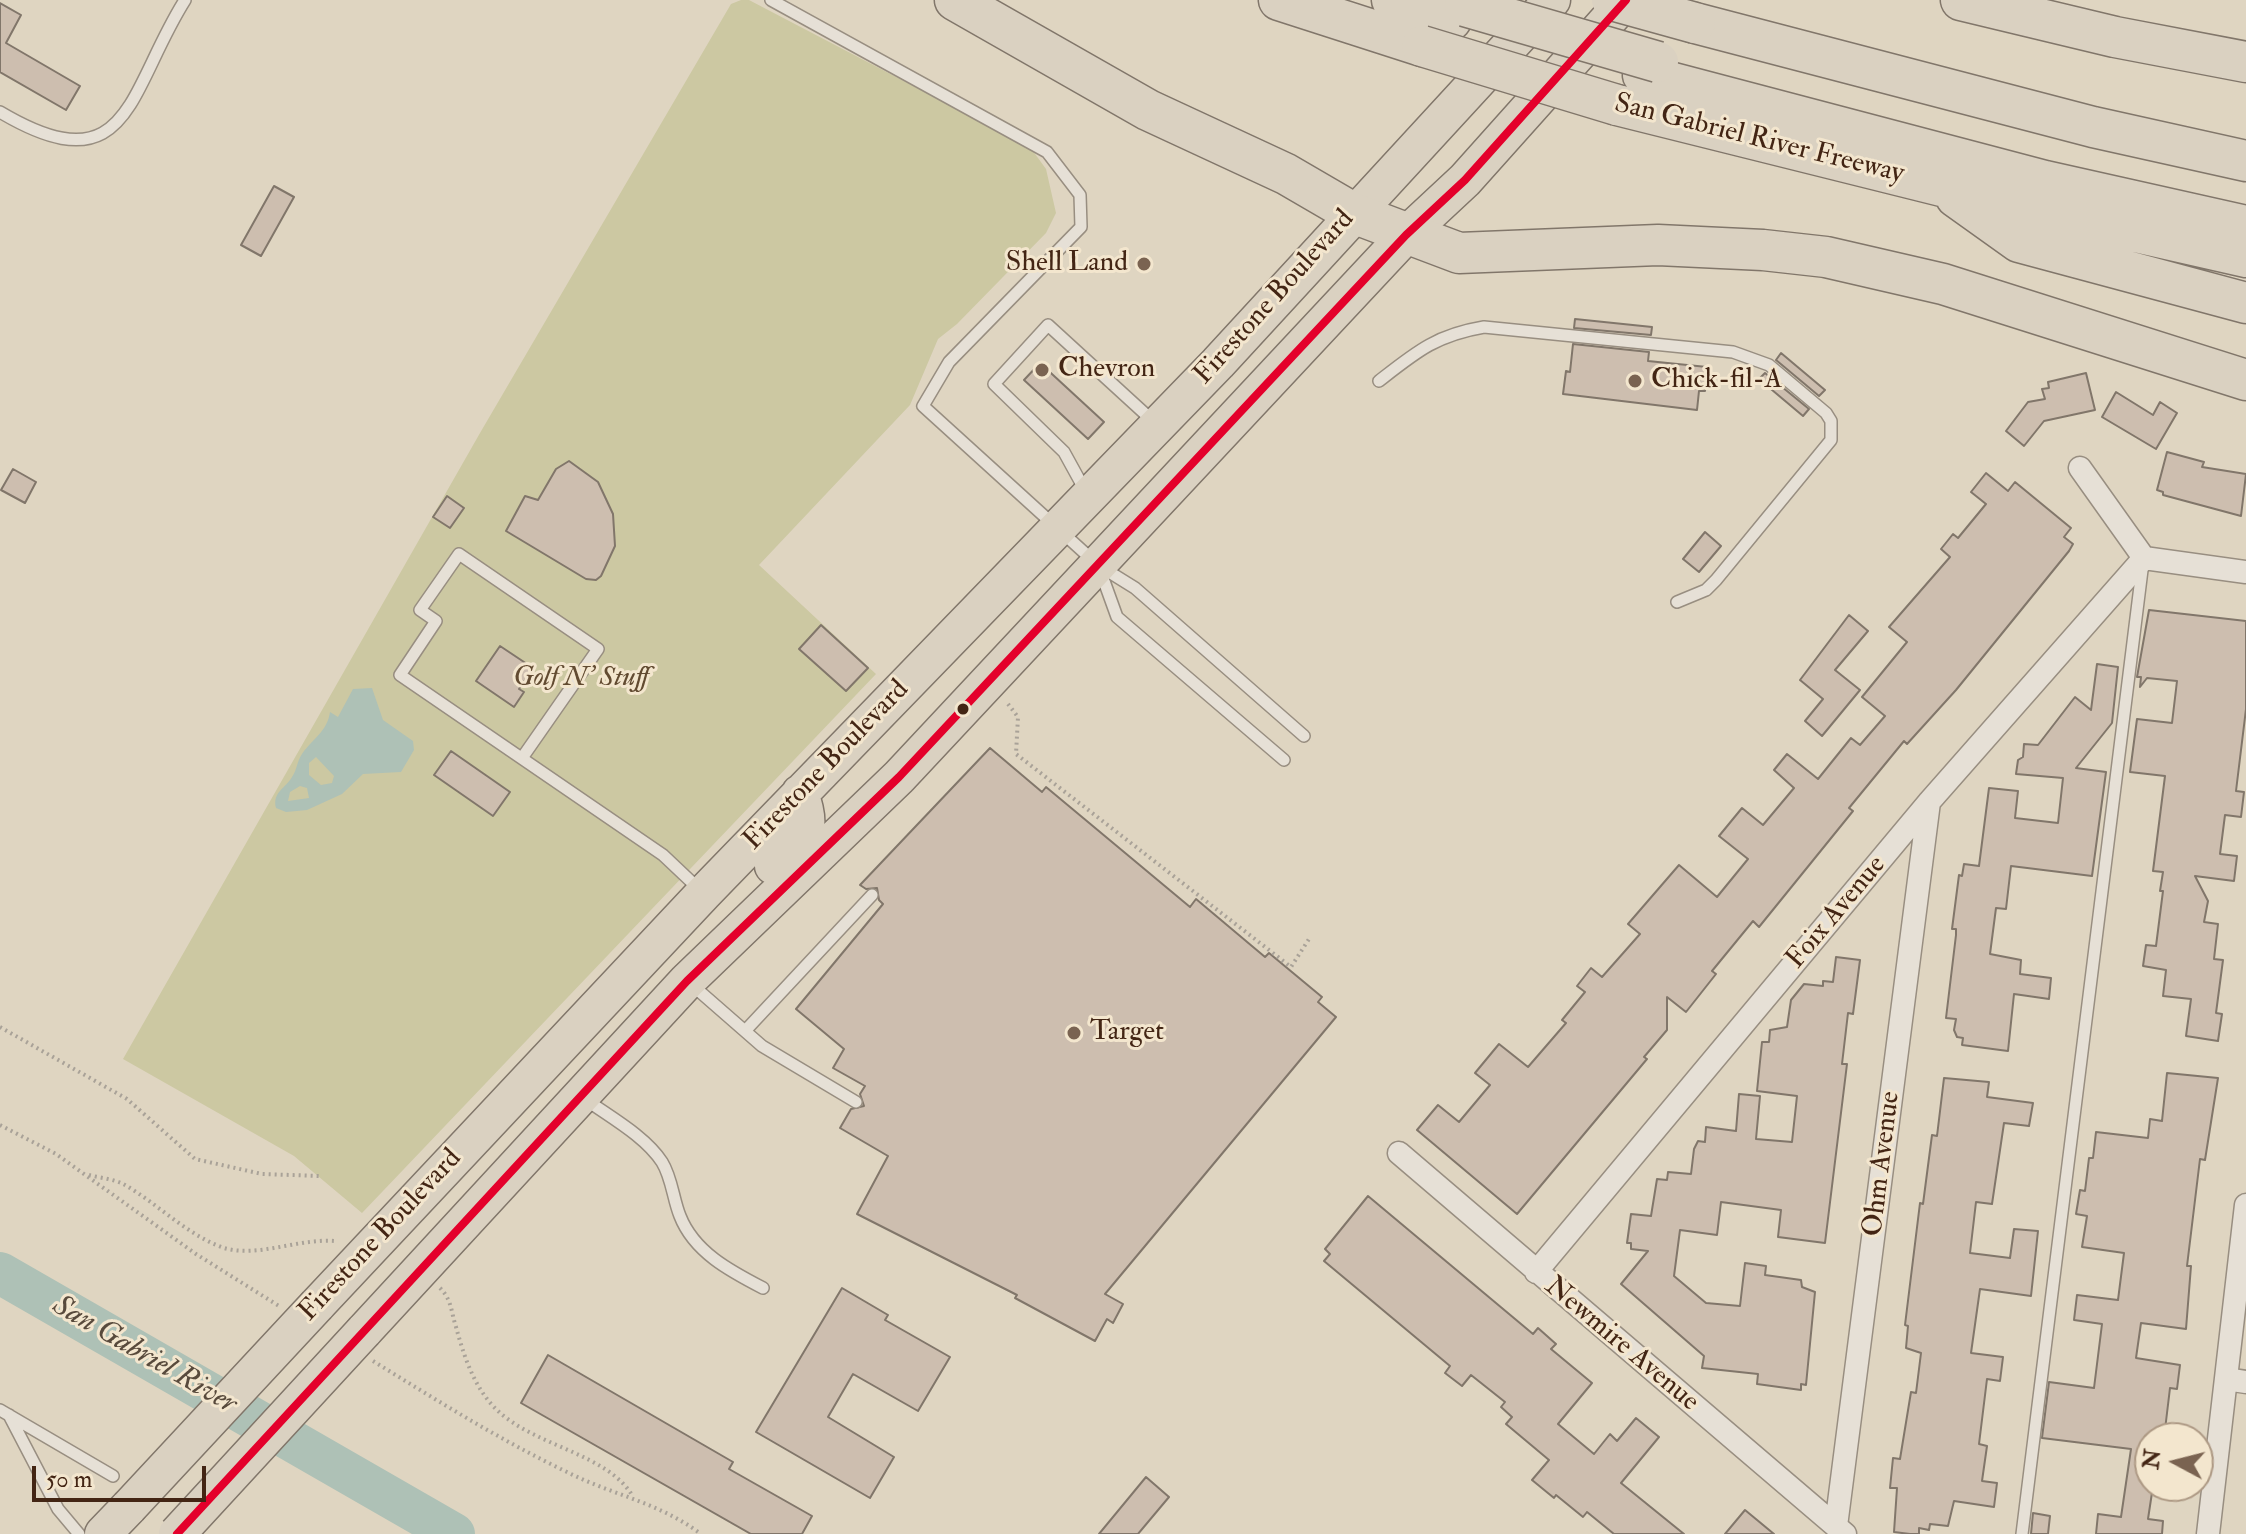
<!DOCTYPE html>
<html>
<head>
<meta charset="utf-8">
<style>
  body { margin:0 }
  #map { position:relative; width:2246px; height:1534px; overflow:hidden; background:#dfd5c1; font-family:"IM FELL Double Pica",serif }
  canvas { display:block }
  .north { position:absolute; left:2134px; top:1422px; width:80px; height:80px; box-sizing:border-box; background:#f3e6ce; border:2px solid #ad9984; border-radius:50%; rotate:277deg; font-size:22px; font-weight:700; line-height:32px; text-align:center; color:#432514 }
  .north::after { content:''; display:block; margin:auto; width:28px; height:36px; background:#7a6351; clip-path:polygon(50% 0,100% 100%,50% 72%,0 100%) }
  .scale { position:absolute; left:32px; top:1466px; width:174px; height:36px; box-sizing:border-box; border:4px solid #432514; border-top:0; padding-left:10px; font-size:24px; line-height:28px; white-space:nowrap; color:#432514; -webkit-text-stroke:6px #f3e6ce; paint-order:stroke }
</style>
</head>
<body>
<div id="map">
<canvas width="2246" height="1534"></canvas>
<div class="north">N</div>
<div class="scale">50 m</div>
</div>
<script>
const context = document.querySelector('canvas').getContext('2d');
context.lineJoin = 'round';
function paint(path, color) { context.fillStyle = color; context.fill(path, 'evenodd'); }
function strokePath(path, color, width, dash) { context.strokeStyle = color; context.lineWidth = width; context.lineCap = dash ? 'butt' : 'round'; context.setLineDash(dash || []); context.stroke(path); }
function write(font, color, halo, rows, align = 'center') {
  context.font = font + ' "IM FELL Double Pica",serif'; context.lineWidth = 6; context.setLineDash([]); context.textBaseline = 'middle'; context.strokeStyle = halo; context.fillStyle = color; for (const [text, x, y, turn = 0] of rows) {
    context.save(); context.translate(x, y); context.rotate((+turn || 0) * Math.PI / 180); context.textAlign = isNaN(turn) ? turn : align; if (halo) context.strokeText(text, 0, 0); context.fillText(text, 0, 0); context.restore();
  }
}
paint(new Path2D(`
  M 741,0 L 749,0 L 1030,147 L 1046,169 L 1056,213 L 1046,233 L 957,324 L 938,339 L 910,405 L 759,565 L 876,674 L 362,1213 L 294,1156 L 123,1059 L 480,433 L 731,4 Z`), '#ccc8a2');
paint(new Path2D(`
  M 372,688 L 383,720 L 413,741 L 414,750 L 401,772 L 363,774 L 342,794 L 307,810 L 286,812 L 276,808 C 272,792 286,788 292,777 C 297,770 297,761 302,754 C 313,738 327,732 330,712 L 338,717 L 353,689 ZM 316,757 L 334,776 L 332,783 L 321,785 L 309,775 L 309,763 ZM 300,786 L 307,788 L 309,798 L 288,801 L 290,792 Z`), '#aec1b6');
strokePath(new Path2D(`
  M 0,1273 L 454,1534`), '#aec1b6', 42);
const building = new Path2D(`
  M 0,3 L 21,15 L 6,43 L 80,86 L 66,110 L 0,72 Z
  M 274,186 L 294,197 L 261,256 L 241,245 Z
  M 1575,319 L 1652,327 L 1651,335 L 1574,328 Z
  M 1573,344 L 1649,352 L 1648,361 L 1707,367 L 1705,391 L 1699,391 L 1697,410 L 1563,394 L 1566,371 L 1570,372 Z
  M 1781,353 L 1825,390 L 1819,396 L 1776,360 Z
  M 1040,363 L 1104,422 L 1088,439 L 1024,380 Z
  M 1765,373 L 1809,409 L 1803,416 L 1759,379 Z
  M 2086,373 L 2095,410 L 2044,421 L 2024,446 L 2006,431 L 2028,402 L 2045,399 L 2042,389 L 2049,388 L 2048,382 Z
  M 2116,392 L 2153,415 L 2160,402 L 2177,413 L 2156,449 L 2102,417 Z
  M 2167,452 L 2204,462 L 2202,467 L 2246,474 L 2241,516 L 2163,495 L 2163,492 L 2157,490 Z
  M 569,461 L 598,482 L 613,514 L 615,546 L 601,576 L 596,580 L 586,579 L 506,531 L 525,496 L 538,500 L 556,469 Z
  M 13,469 L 36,482 L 25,503 L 1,490 Z
  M 1986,473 L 2008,491 L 2015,482 L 2071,528 L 2064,537 L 2073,544 L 2069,551 L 1956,690 L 1907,744 L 1904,741 L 1849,808 L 1853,811 L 1759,927 L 1753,921 L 1712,971 L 1716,974 L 1686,1012 L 1667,997 L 1667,1030 L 1644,1057 L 1647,1059 L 1517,1214 L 1417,1130 L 1438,1105 L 1459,1122 L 1490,1085 L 1475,1073 L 1499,1044 L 1528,1067 L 1566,1023 L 1562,1020 L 1585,992 L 1577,986 L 1591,968 L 1602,977 L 1640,934 L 1628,924 L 1679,865 L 1717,897 L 1748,859 L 1719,836 L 1742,808 L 1763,825 L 1794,788 L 1774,770 L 1787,754 L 1818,779 L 1851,738 L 1860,745 L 1885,716 L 1862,697 L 1907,642 L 1889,627 L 1950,557 L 1941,549 L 1953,534 L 1958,538 L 1986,504 L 1971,492 Z
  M 447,496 L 464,508 L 450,528 L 433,517 Z
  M 1705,532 L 1721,546 L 1699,572 L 1683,559 Z
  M 2149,610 L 2246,621 L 2246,709 L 2236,791 L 2244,792 L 2241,817 L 2225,815 L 2220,854 L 2237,856 L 2234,881 L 2195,876 L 2208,901 L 2204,922 L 2218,924 L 2214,959 L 2223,960 L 2216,1013 L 2222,1014 L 2218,1041 L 2186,1036 L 2191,999 L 2163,996 L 2166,970 L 2143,966 L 2146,945 L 2156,946 L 2163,891 L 2160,891 L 2163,872 L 2153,871 L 2165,776 L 2130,772 L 2137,719 L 2172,723 L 2177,681 L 2147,678 L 2140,687 L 2141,677 L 2137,677 Z
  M 1849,615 L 1868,631 L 1835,670 L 1860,690 L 1822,736 L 1805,721 L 1823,699 L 1800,680 Z
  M 821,625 L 868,668 L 846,691 L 799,649 Z
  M 500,646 L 533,668 L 519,689 L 524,692 L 514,707 L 476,681 Z
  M 2097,664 L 2118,667 L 2112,723 L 2076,768 L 2106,772 L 2092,876 L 2011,866 L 2006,909 L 1996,908 L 1990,954 L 2021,960 L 2020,974 L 2051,978 L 2049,999 L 2014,994 L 2008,1051 L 1962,1045 L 1963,1038 L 1957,1037 L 1954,1030 L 1956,1019 L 1946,1018 L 1956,935 L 1956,929 L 1952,929 L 1959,875 L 1962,876 L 1964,864 L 1979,866 L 1989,788 L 2018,791 L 2015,818 L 2058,823 L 2063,778 L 2016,774 L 2018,760 L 2023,757 L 2024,744 L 2038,745 L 2075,697 L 2091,710 Z
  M 990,748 L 1042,792 L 1046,787 L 1190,907 L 1196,899 L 1265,957 L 1269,953 L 1322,997 L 1318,1002 L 1336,1017 L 1105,1294 L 1123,1304 L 1113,1323 L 1107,1319 L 1095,1341 L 1015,1298 L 1017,1295 L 857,1214 L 888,1156 L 840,1128 L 851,1109 L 864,1106 L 860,1094 L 865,1086 L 833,1068 L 844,1049 L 796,1009 L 883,904 L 879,900 L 877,888 L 866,889 L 860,885 Z
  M 451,751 L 510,792 L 493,816 L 434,775 Z
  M 1836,957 L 1860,960 L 1853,1014 L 1848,1013 L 1842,1064 L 1847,1064 L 1825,1243 L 1778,1237 L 1781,1210 L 1721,1202 L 1717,1235 L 1680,1230 L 1674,1276 L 1706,1303 L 1740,1306 L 1745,1263 L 1766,1266 L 1765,1275 L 1801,1280 L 1802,1287 L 1815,1292 L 1806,1385 L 1801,1384 L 1801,1390 L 1757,1384 L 1758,1374 L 1702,1368 L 1704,1356 L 1621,1284 L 1648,1251 L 1631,1249 L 1631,1243 L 1627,1243 L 1631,1214 L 1651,1216 L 1657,1179 L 1667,1180 L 1668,1172 L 1691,1174 L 1694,1149 L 1698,1141 L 1705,1142 L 1706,1127 L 1736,1131 L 1739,1094 L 1760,1096 L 1756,1139 L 1792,1142 L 1797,1096 L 1757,1091 L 1762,1042 L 1769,1042 L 1770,1030 L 1787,1027 L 1791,1000 L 1804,984 L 1823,986 L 1823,981 L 1833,982 Z
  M 2167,1073 L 2218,1078 L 2205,1160 L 2200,1159 L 2187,1266 L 2191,1266 L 2186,1329 L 2141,1323 L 2136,1358 L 2180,1365 L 2177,1389 L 2170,1388 L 2164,1438 L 2150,1438 L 2150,1486 L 2153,1486 L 2148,1519 L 2163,1521 L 2162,1534 L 2096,1534 L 2098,1514 L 2121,1517 L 2131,1449 L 2042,1438 L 2049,1382 L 2094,1388 L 2102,1324 L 2074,1320 L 2077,1295 L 2118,1300 L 2124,1253 L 2082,1247 L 2087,1216 L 2076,1214 L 2080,1190 L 2085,1191 L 2089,1158 L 2093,1158 L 2096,1132 L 2148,1138 L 2150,1119 L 2162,1121 Z
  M 1944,1078 L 1989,1082 L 1987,1097 L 2033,1103 L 2029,1126 L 2004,1123 L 1992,1204 L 1976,1202 L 1970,1253 L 2010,1258 L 2014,1229 L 2038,1231 L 2031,1296 L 1980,1289 L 1971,1353 L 2003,1357 L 2000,1381 L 1987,1379 L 1979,1444 L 1987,1446 L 1982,1481 L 1997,1483 L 1994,1507 L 1954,1501 L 1948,1526 L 1930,1524 L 1929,1530 L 1919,1528 L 1919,1534 L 1910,1534 L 1894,1532 L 1897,1488 L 1890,1488 L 1893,1458 L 1900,1459 L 1911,1392 L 1916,1393 L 1921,1353 L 1906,1348 L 1908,1326 L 1905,1325 L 1920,1203 L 1923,1204 L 1932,1135 L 1937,1136 Z
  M 1368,1196 L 1533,1334 L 1538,1328 L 1556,1344 L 1551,1349 L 1592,1383 L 1558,1424 L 1594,1454 L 1610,1434 L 1617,1441 L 1636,1418 L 1659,1437 L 1621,1483 L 1684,1534 L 1614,1534 L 1587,1512 L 1583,1517 L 1556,1495 L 1554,1498 L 1532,1480 L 1549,1460 L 1506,1424 L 1512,1417 L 1501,1407 L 1505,1402 L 1471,1375 L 1462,1386 L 1445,1373 L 1450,1366 L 1324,1261 L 1330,1254 L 1325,1249 Z
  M 842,1288 L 888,1315 L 885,1320 L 950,1357 L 918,1411 L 853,1374 L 828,1417 L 894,1457 L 870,1498 L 756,1432 Z
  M 548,1355 L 733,1462 L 729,1469 L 812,1516 L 802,1534 L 751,1534 L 521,1403 Z
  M 1146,1477 L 1169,1497 L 1138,1534 L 1099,1534 Z
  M 1745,1510 L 1774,1534 L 1725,1534 Z
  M 2033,1513 L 2050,1516 L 2048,1534 L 2031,1534 Z`);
paint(building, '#cdbeaf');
strokePath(building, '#81766a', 2);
const lane = new Path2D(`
  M 771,0 L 1047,152 L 1080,195 L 1081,227 L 949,362 L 923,406 L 1098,565 L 1135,588 L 1304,736
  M 0,112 C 130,189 128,90 185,0
  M 1379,381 C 1416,352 1436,335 1484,327 L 1733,352 L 1769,365 L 1826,413 L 1831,421 L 1831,440 L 1716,580 L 1706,590 L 1677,602
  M 1086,492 L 1064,452 L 994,384 L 1048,325 L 1154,422
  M 1100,570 L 1117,617 L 1284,760
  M 522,758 L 598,649 L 459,554 L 420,610 L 436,621 L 400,675 L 663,855 L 700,890
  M 691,984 L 762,1046 L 856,1102
  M 745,1031 L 872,895
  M 585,1099 C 610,1117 645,1136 662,1162 C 672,1178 673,1199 680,1216 C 694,1252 730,1271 763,1288
  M 0,1410 L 113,1476
  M 9,1415 L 58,1509 L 79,1534
  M 2022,1534 L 2143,562`);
const street = new Path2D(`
  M 2080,468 L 2144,558 L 2246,572
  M 1399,1153 L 1845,1534
  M 1536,1272 L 1929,802 L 2144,558
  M 2226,1379 L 2246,1382
  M 1836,1526 L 1929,802
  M 2208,1534 L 2246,1205`);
const primary = new Path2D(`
  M 773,866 C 801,836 816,836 800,793
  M 317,1305 L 704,893 L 1218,363 L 1552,0
  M 364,1331 L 687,981 L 899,777 L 1406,235 L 1465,180 L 1626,0
  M 103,1534 L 129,1507`);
const highway = new Path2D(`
  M 955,0 L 1148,110 L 1286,174 L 1353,213 L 1459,253 L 1658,245 L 1763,250 L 1826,257 L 1943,284 L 2246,380
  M 1279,0 L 1422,46
  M 1392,0 L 1451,20
  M 1961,0 L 2115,37 L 2246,62
  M 1695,23 L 2093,127 L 2246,161
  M 1643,75 L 2045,181 L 2246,226
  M 1617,105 L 2026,207 L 2246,257
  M 1956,197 L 2019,242 L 2246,303`);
strokePath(lane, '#988e81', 14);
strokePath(street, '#988e81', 25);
strokePath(primary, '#81766a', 39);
strokePath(highway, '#81766a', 43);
strokePath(new Path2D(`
  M 1008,704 L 1018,717 L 1016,754 L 1291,967 L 1309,939
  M 0,1027 L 127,1099 L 195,1159 L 262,1174 L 320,1176
  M 0,1125 L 56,1154 L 196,1254 L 279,1306
  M 89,1175 C 100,1178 115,1179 125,1185 C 158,1204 187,1235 224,1248 C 258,1258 299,1238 335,1241
  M 440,1288 C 452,1300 451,1312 456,1327 C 464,1356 474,1388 497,1410 C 534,1446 606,1453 632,1495
  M 373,1361 C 438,1401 500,1440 569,1473 C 613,1495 660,1503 701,1534`), '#a9a298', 4, [2, 4]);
strokePath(lane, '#e6e0d6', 11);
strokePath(street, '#e6e0d6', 22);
strokePath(primary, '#dad1c1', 36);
strokePath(highway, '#dad1c1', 40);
const primaryBridge = new Path2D(`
  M 129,1507 L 317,1305
  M 177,1534 L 364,1331`);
const highwayBridge = new Path2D(`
  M 1612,0 L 1695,23
  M 1465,6 L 1658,62
  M 1422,46 L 1617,105`);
strokePath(primaryBridge, '#81766a', 39, []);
strokePath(highwayBridge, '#81766a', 43, []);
strokePath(primaryBridge, '#dad1c1', 36);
strokePath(highwayBridge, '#dad1c1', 40);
strokePath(new Path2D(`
  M 177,1534 L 687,981 L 899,777 L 1406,235 L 1465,180 L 1626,0`), '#e4002b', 8);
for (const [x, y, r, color] of [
  [1144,264,8,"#7a6351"],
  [1042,370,8,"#7a6351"],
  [1635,381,8,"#7a6351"],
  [963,709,7,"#432514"],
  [1074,1033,8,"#7a6351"]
]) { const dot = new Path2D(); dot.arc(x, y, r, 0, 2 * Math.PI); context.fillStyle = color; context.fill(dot); strokePath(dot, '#f3e6ce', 3); }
write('28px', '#432514', '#f3e6ce', [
  ["San Gabriel River Freeway",1759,140,14],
  ["Firestone Boulevard",1275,298,-48],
  ["Firestone Boulevard",827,766,-46],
  ["Foix Avenue",1837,913,-50],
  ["Ohm Avenue",1883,1164,-83],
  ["Firestone Boulevard",381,1236,-47],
  ["Newmire Avenue",1621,1345,40]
]);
write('28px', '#432514', '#f3e6ce', [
  ["Shell Land",1128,264,"right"],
  ["Chevron",1058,370],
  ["Chick-fil-A",1651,381],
  ["Target",1090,1033]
], 'left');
write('italic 28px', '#624b31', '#f3e6ce', [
  ["Golf N' Stuff",581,679]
]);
write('italic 30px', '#584a3c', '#f3e6ce', [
  ["San Gabriel River",144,1356,30]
]);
</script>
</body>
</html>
